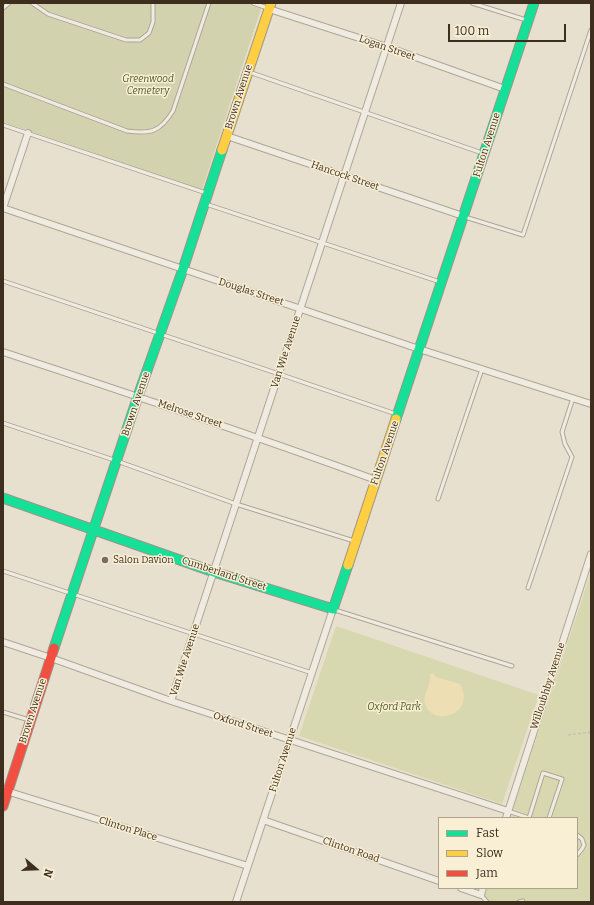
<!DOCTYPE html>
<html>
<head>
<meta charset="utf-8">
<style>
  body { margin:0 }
  #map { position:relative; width:594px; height:905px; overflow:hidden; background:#e8e0ce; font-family:Bitter,serif }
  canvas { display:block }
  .frame { position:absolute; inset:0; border:4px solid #3e2e1e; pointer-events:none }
  .legend { position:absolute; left:438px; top:817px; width:140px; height:72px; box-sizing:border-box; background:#f9efd5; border:1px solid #aea28c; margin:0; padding:5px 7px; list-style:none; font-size:12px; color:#3e2e1e }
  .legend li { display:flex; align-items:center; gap:8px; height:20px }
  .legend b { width:20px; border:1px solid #aea28c }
  .north { position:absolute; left:16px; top:849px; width:40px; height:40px; -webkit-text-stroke:3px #f9efd5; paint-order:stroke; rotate:109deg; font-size:11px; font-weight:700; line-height:16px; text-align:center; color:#3e2e1e }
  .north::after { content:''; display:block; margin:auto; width:14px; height:18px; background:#3e2e1e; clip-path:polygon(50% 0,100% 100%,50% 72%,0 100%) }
  .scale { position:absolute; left:448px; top:24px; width:118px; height:18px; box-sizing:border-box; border:2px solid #3e2e1e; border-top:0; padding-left:5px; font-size:12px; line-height:14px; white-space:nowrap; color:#3e2e1e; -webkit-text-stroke:3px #f9efd5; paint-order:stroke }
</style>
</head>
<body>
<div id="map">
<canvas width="594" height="905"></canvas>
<div class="frame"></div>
<ul class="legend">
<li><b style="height:5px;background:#16e098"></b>Fast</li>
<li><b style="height:5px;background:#ffcf43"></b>Slow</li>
<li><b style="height:5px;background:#f24e42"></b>Jam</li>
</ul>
<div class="north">N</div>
<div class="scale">100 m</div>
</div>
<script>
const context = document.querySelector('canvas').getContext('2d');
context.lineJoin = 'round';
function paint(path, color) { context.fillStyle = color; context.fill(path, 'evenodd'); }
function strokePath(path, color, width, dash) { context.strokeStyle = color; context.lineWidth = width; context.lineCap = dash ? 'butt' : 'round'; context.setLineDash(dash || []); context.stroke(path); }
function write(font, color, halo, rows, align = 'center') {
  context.font = font + ' Bitter,serif'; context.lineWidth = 3; context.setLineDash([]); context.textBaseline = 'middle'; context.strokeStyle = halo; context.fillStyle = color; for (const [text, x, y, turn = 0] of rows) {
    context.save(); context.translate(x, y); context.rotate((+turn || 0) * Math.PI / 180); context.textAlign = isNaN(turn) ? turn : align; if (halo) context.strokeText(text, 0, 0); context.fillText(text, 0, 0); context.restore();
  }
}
paint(new Path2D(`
  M 591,572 L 591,902 L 482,902 L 487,888 L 577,888 L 577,818 L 510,818 Z
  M 336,626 L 539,695 L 502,804 L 299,736 Z`), '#d8d8b0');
paint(new Path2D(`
  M 432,673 L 436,677 L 460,684 C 477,714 433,728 425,704 C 422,694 432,685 430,674 Z`), '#eddeb4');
paint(new Path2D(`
  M 3,3 L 263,3 L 202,190 L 3,122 Z`), '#d2d2af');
const lane = new Path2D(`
  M 32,3 L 48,14 L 126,40 L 140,40 L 149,33 L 153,22 L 153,3
  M 253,3 L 267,8
  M 472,3 L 526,20
  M 3,8 L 9,3
  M 249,72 L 482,153
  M 3,84 L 127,131 C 151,134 160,132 173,111 L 209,3
  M 3,125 L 206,193
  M 206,204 L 440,282
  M 465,217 L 523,235 L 591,30
  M 3,281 L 279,374 L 396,414
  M 3,423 L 117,461 L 236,504 L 354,541
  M 438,499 L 482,369
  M 3,571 L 312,673
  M 528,588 L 572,457 L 565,444 L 562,432 L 573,398
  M 335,610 L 512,666
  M 3,712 L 29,720
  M 508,811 L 529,818
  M 529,818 L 543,773 L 562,779 L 549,818
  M 577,835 L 582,839 L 584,845 L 582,849 L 577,855
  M 481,895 L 487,902
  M 519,902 L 523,901`);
const street = new Path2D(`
  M 269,9 L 387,47 L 505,89
  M 28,133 L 3,208 L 419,349 L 591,404
  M 227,136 L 463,216
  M 3,352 C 128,393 252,435 376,480
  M 3,642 L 51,658 L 171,701 L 508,811
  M 171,701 L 401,3
  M 3,790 L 248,866
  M 506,818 L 591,554
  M 263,820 L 439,881
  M 461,888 L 481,895 L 483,888
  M 236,902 L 333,609`);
const fast = new Path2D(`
  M 396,419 L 534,3
  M 3,498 L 214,572 L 333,609 L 348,565
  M 54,648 L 138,396 L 183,269 L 222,150`);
const slow = new Path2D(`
  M 222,150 L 271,3
  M 348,565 L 396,419`);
const jam = new Path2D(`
  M 3,806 L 54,648`);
strokePath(lane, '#ada597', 5);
strokePath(street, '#ada597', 8);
strokePath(fast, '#9d9487', 11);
strokePath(slow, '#9d9487', 11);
strokePath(jam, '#9d9487', 11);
strokePath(new Path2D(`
  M 588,733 L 591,729
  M 568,735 L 583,733 L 591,733`), '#c8c1b7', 1.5, [3, 2]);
strokePath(lane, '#f0ebe1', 3);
strokePath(street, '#f0ebe1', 6);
strokePath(fast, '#16e098', 9);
strokePath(slow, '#ffcf43', 9);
strokePath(jam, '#f24e42', 9);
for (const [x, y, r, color] of [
  [105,560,4,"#7a6c5c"]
]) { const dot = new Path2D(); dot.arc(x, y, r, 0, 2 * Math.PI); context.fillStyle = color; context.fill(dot); strokePath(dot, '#f9efd5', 1.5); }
write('10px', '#3e2e1e', '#f9efd5', [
  ["Logan Street",387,48,19],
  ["Brown Avenue",239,97,-72],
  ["Fulton Avenue",487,145,-72],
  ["Hancock Street",345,176,19],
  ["Douglas Street",251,292,18],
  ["Van Wie Avenue",286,352,-72],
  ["Brown Avenue",136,404,-71],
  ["Melrose Street",190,414,19],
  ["Fulton Avenue",385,453,-71],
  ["Cumberland Street",224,574,18],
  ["Van Wie Avenue",185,660,-72],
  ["Willoubhby Avenue",548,686,-72],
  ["Brown Avenue",33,711,-72],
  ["Oxford Street",243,725,18],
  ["Fulton Avenue",283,760,-72],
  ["Clinton Place",128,829,17],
  ["Clinton Road",351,850,19]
]);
write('italic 10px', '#4d5d22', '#f9efd5', [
  ["Greenwood",148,79],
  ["Cemetery",148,91],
  ["Oxford Park",394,707]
]);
write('10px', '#3e2e1e', '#f9efd5', [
  ["Salon Davion",113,560]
], 'left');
</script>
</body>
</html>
